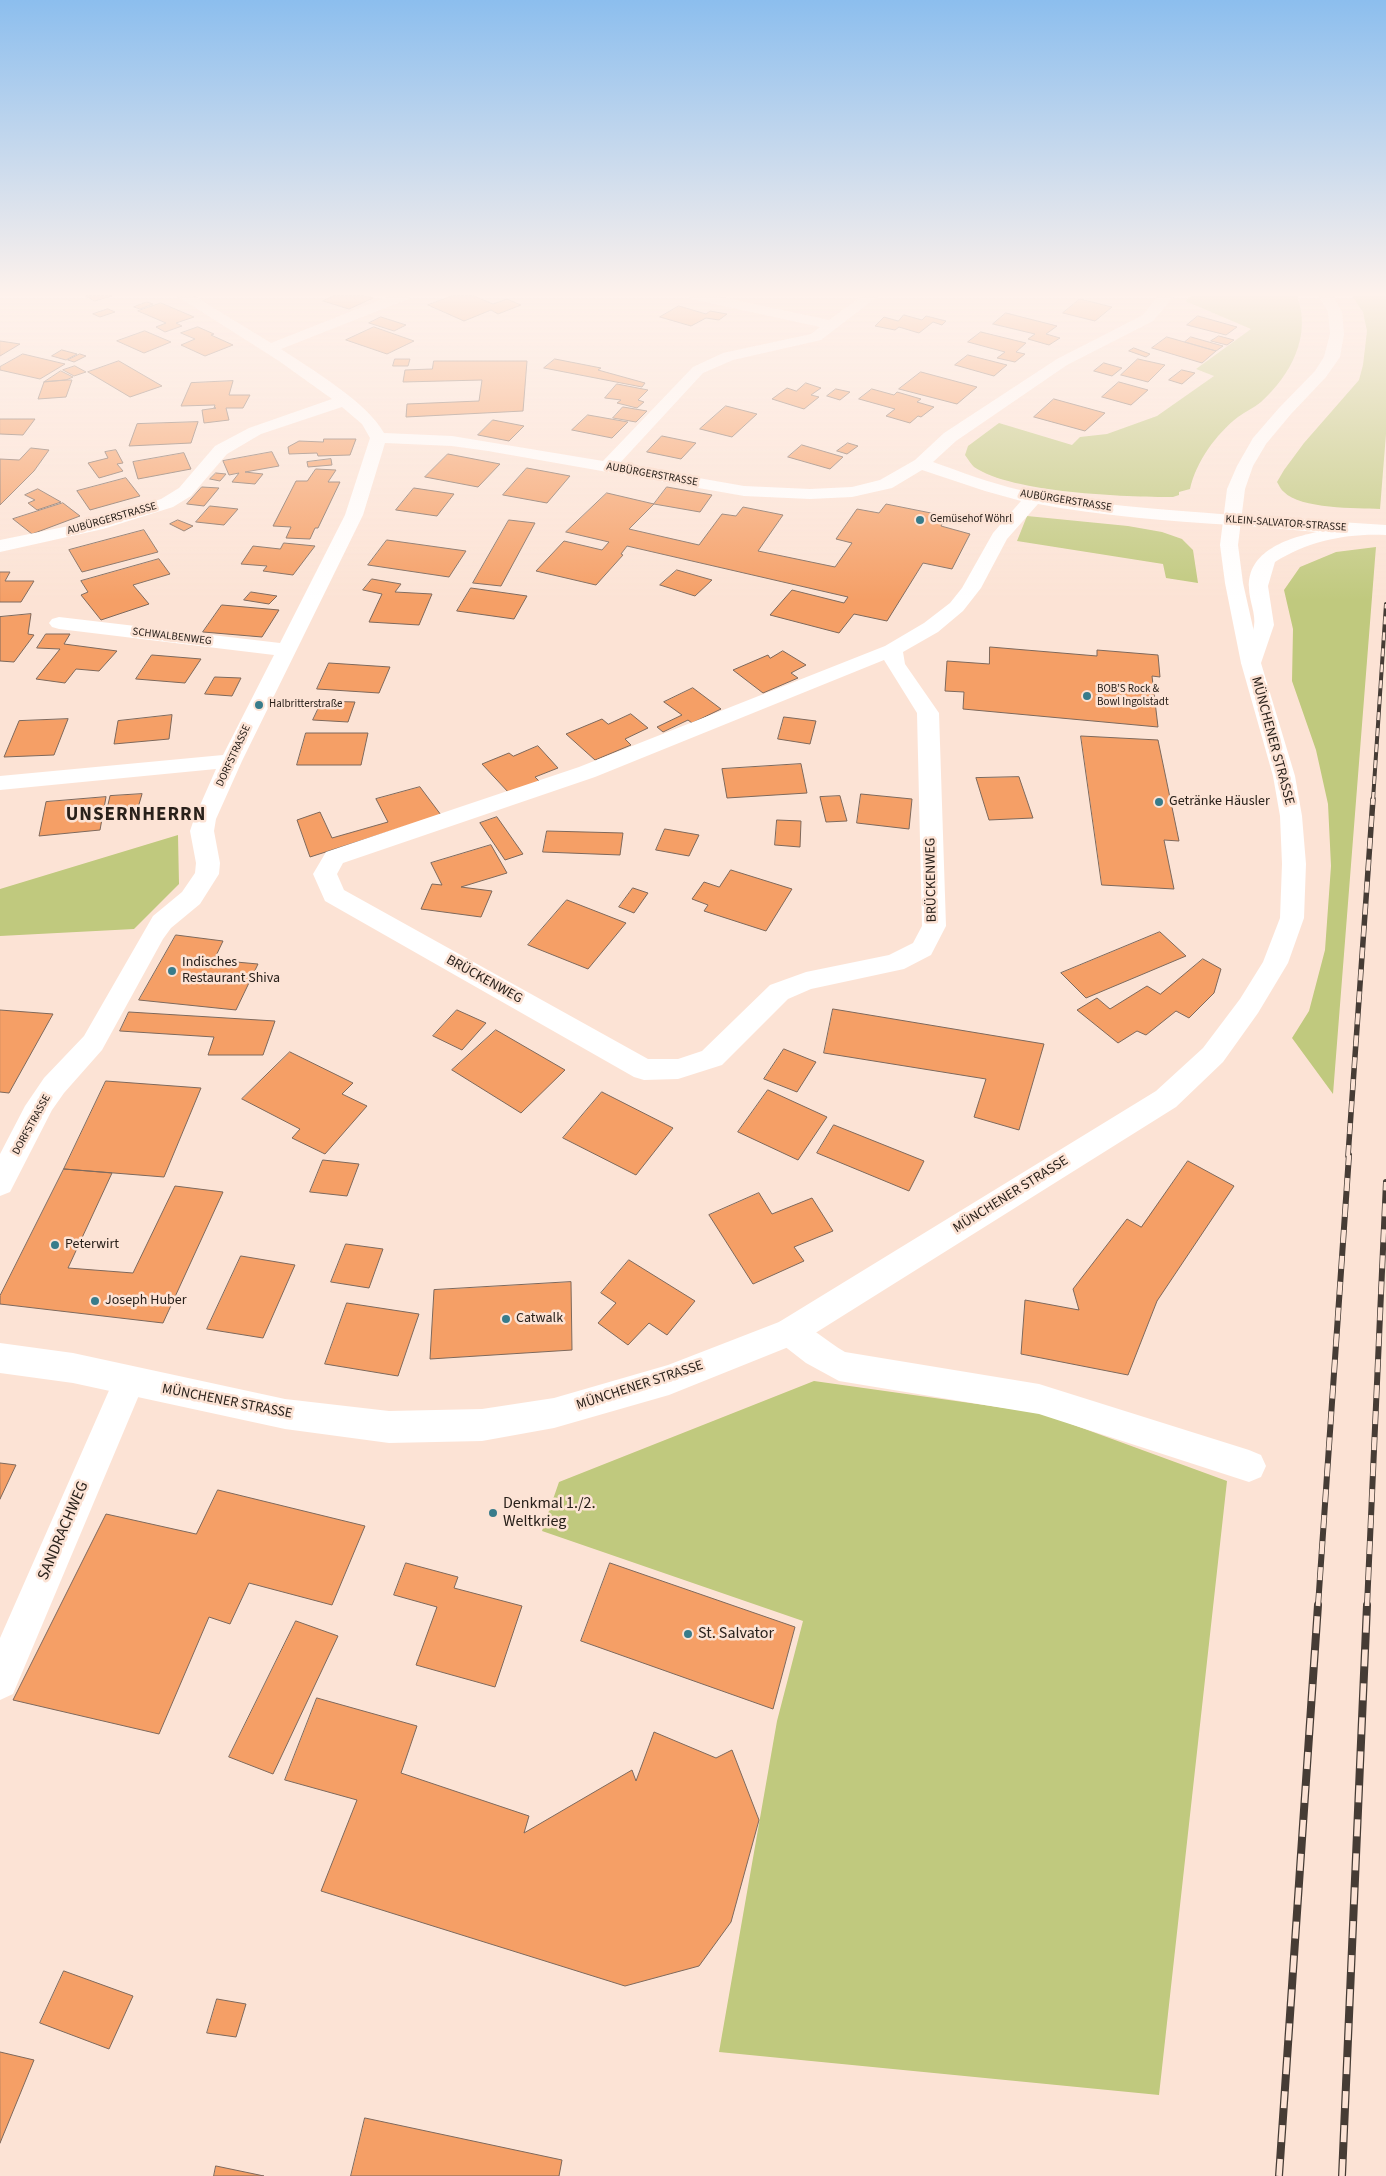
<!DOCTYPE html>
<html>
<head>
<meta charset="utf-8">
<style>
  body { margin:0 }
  canvas { display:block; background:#fce3d5 }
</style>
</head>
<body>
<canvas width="1386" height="2176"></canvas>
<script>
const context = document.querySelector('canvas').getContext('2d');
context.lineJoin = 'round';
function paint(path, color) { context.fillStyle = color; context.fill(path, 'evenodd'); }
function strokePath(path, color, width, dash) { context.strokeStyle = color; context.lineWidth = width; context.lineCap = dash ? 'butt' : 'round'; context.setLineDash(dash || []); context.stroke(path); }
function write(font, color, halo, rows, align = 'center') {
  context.font = font + ' "Source Sans 3",sans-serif'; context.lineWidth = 5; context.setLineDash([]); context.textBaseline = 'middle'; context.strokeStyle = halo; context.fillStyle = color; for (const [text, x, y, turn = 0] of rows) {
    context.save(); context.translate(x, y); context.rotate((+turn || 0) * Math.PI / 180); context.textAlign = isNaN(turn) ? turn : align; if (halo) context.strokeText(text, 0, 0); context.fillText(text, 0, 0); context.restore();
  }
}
paint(new Path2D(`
  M 1191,296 L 1297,296 C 1312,335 1291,375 1261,402 C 1254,408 1246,411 1238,417 C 1216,434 1196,462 1190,489 L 1179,492 L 1179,495 L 1173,497 C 1126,497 1012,493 974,467 C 971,464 968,459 965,455 L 968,446 L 999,423 L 1072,445 L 1080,437 L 1107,434 L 1157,416 L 1214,376 L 1196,369 L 1251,329 L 1185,301 Z
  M 1352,296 L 1386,296 L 1386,434 L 1380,509 C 1357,508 1300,509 1284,492 C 1281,490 1279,485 1277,482 L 1284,470 L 1304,443 L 1359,380 L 1363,365 L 1367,331 L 1363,312 Z
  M 1027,516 L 1128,526 L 1162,532 L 1182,539 L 1193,550 L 1198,583 L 1166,578 L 1163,564 L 1017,541 Z
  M 1376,547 L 1375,559 L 1333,1094 L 1292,1038 L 1309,1011 L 1325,950 L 1331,866 L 1328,804 L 1316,750 L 1292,681 L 1293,629 L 1284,590 L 1300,567 L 1336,552 Z
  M 178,835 L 179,884 L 134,929 L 0,936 L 0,889 Z
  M 814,1381 L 1041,1413 L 1227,1481 L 1159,2095 L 719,2052 L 777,1721 L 803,1621 L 542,1531 L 559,1482 Z`), '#c0c97e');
const building = new Path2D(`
  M 86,296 L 112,296 L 95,301 Z
  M 334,296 L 365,296 L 373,298 L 349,309 L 323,301 Z
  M 452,296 L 474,296 L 493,304 L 507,299 L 521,305 L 498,314 L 491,310 L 464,321 L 428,305 Z
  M 1080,299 L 1112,307 L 1095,321 L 1063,313 Z
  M 147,302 L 153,304 L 140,309 L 134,307 Z
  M 161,303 L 194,317 L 176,323 L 182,326 L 165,332 L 156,327 L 166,323 L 138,311 Z
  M 679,306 L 706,314 L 710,311 L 727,314 L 719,320 L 706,318 L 691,326 L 660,317 Z
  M 108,309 L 115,312 L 100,317 L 93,314 Z
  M 1006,313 L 1057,326 L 1046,334 L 1060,338 L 1049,345 L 1028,339 L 1035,334 L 993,324 Z
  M 904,315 L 922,320 L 926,316 L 946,321 L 942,325 L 933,322 L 919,333 L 899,327 L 895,330 L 875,326 L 884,317 L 898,321 Z
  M 1198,316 L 1237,327 L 1226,335 L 1187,325 Z
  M 381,317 L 406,325 L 394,331 L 369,323 Z
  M 198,327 L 214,334 L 211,335 L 233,345 L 205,356 L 181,345 L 195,339 L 181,333 Z
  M 374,327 L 414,341 L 387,354 L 346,340 Z
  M 145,331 L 171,342 L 144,353 L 117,341 Z
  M 981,332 L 1026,343 L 1016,352 L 1025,354 L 1015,362 L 997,358 L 1005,352 L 968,342 Z
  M 1219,336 L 1234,340 L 1227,345 L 1211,341 Z
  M 1167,337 L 1216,351 L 1202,363 L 1152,348 Z
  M 1191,337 L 1223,346 L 1216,351 L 1185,342 Z
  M 0,341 L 20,344 L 0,356 Z
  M 1134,348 L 1150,354 L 1146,357 L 1129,351 Z
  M 62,350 L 77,354 L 66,360 L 52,356 Z
  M 23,354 L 65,364 L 40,379 L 0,370 L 0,367 Z
  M 80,354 L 86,356 L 74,362 L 68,360 Z
  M 968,355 L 1007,365 L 994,376 L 955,365 Z
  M 395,359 L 410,359 L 408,366 L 393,366 Z
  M 555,359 L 601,368 L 598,370 L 645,383 L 642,387 L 544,368 Z
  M 1138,359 L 1165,365 L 1148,382 L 1121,375 Z
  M 119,361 L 162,386 L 130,397 L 88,372 Z
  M 434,361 L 527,361 L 523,411 L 406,417 L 407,404 L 479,401 L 482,380 L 403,382 L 405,370 L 432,369 Z
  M 1104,363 L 1122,368 L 1112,376 L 1094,371 Z
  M 75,366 L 86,372 L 74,376 L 63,370 Z
  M 1182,370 L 1195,373 L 1182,384 L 1169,380 Z
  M 61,371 L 73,377 L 66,380 L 44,382 Z
  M 921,372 L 977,387 L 957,404 L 899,389 Z
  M 66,380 L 72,380 L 66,397 L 38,399 L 44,382 Z
  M 233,381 L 229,395 L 250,395 L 243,408 L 226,408 L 229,420 L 204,423 L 202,410 L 216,408 L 214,408 L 215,405 L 181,406 L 191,383 Z
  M 1119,382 L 1148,390 L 1131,405 L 1102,397 Z
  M 806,383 L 821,388 L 811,395 L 819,397 L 804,409 L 772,399 L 787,388 L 796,391 Z
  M 617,384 L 648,390 L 638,400 L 644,402 L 637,408 L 617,403 L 621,400 L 605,398 Z
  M 836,389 L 850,392 L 840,400 L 827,396 Z
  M 872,389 L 894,395 L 897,392 L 921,399 L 917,402 L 934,407 L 921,417 L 918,416 L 910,423 L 886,416 L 895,409 L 859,399 Z
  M 1054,399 L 1105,413 L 1085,431 L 1034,417 Z
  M 726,406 L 757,414 L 732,437 L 700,429 Z
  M 623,407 L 647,411 L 636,422 L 613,418 Z
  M 588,415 L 628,422 L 612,438 L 572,430 Z
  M 0,419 L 35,419 L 23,435 L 0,434 Z
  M 493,420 L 524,426 L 509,441 L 478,435 Z
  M 198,422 L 191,443 L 129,446 L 137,424 Z
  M 662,436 L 696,443 L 681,459 L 647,452 Z
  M 324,439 L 356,439 L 350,455 L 318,456 L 317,453 L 289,454 L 288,447 L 299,441 L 323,442 Z
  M 848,443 L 858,446 L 847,454 L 837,451 Z
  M 802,445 L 843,457 L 830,469 L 788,457 Z
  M 31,448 L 49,450 L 34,471 L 0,505 L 0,459 L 19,460 Z
  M 116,450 L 123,463 L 117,464 L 123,471 L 99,478 L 88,463 L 108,458 L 105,452 Z
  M 272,452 L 279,466 L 245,472 L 263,474 L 255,484 L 232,482 L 239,473 L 229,475 L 223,461 Z
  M 184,453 L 191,469 L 138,479 L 133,462 Z
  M 448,454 L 500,464 L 478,487 L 425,477 Z
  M 331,459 L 332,465 L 308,467 L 307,462 Z
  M 527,468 L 570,476 L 547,503 L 503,495 Z
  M 316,469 L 336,470 L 328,482 L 340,482 L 318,528 L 315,528 L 310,539 L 286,538 L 291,527 L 273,526 L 296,481 L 307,481 Z
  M 216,473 L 226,474 L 220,481 L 210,479 Z
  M 126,478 L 140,496 L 90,510 L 77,491 Z
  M 202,487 L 219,488 L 204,506 L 187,504 Z
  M 667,487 L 712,495 L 700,512 L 654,504 Z
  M 414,488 L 454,494 L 437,516 L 396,510 Z
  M 38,489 L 61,502 L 37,510 L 28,503 L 35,500 L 25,495 Z
  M 607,493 L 654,504 L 629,529 L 699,545 L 722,514 L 736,516 L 743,507 L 783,515 L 758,551 L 835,567 L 852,543 L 836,539 L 857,509 L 879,513 L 886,504 L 946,516 L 941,526 L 970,534 L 952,569 L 923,563 L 887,621 L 854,614 L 839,633 L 770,615 L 792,590 L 844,603 L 848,597 L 627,546 L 621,554 L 623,555 L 596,585 L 536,571 L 564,541 L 602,550 L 609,542 L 566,532 Z
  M 63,503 L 80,516 L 32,534 L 13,519 Z
  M 210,506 L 238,509 L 224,525 L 196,522 Z
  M 178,520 L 193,526 L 184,531 L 170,524 Z
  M 509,520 L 535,523 L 501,586 L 473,583 Z
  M 144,530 L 158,552 L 82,572 L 69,550 Z
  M 387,540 L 466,551 L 449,577 L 368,565 Z
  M 284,543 L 315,546 L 293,575 L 263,571 L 267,566 L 241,564 L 253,546 L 280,549 Z
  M 159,559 L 170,574 L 133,585 L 149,604 L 101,620 L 81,595 L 88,592 L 81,581 Z
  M 677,570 L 712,580 L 695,596 L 660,585 Z
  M 0,572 L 10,572 L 5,581 L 34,581 L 21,602 L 0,602 Z
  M 372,579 L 401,584 L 395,592 L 432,594 L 419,625 L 369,622 L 382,594 L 363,590 Z
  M 471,588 L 527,596 L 514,619 L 457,611 Z
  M 251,592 L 277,596 L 269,604 L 244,600 Z
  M 222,605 L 279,610 L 262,637 L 203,632 Z
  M 31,614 L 28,634 L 34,635 L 14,662 L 0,661 L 0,617 Z
  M 46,634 L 70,634 L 64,644 L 117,651 L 99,671 L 76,669 L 65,683 L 36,679 L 60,649 L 37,648 Z
  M 990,647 L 1097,656 L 1097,650 L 1158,655 L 1160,677 L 1152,676 L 1158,727 L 963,709 L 964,692 L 945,691 L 947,661 L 989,664 Z
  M 783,651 L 806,665 L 791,673 L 798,678 L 763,693 L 733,670 L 768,655 L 770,658 Z
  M 152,655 L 201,659 L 185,683 L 136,679 Z
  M 329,663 L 390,667 L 379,693 L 317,689 Z
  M 215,677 L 241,678 L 232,696 L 205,694 Z
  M 693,688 L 721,709 L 692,723 L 688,720 L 663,732 L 657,727 L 682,715 L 664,702 Z
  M 322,701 L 355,702 L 348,722 L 313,720 Z
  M 631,714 L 648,728 L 625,739 L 631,745 L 595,760 L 566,734 L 602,719 L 608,724 Z
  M 172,715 L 169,739 L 114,744 L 118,721 Z
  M 784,717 L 816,721 L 810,744 L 778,739 Z
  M 68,719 L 54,755 L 4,757 L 19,721 Z
  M 306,733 L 368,733 L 361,765 L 297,765 Z
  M 1081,736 L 1158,740 L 1179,841 L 1164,840 L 1174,889 L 1102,885 Z
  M 538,746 L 558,768 L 535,777 L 540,782 L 509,793 L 482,764 L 509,753 L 513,756 Z
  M 801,764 L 807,793 L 727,798 L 722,769 Z
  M 1019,777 L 1033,818 L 989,820 L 976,778 Z
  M 420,787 L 441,815 L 310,857 L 297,820 L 320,812 L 332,838 L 388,822 L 376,799 Z
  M 142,794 L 137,811 L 106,813 L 110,796 Z
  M 861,794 L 912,799 L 909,829 L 857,823 Z
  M 840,796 L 847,821 L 826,822 L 820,797 Z
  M 106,797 L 100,830 L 39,836 L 46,802 Z
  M 497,817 L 523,854 L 505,860 L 480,823 Z
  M 777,820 L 801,821 L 800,847 L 775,845 Z
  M 665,829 L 699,835 L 689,856 L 656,850 Z
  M 547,831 L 623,833 L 620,855 L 543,852 Z
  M 491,845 L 507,873 L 461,887 L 492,891 L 481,917 L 421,909 L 432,884 L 442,885 L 431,863 Z
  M 731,870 L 792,889 L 766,931 L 704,911 L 708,905 L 692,899 L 704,882 L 719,887 Z
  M 633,888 L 648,893 L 634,913 L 619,907 Z
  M 567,900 L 626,923 L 588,969 L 528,945 Z
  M 1160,932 L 1186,956 L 1086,998 L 1061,973 Z
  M 176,935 L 223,941 L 214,960 L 258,964 L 236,1010 L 139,1000 Z
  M 1203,959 L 1221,969 L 1214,993 L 1189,1018 L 1176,1011 L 1146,1035 L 1137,1031 L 1118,1043 L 1077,1010 L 1097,998 L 1110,1009 L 1147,986 L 1160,994 Z
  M 833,1009 L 1044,1044 L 1019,1130 L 974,1117 L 986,1079 L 824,1053 Z
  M 0,1010 L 53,1014 L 9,1093 L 0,1092 Z
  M 457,1010 L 486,1023 L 462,1050 L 433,1036 Z
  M 129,1012 L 275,1021 L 263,1055 L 208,1055 L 214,1037 L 120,1031 Z
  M 496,1030 L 565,1070 L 521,1113 L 452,1070 Z
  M 784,1049 L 816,1062 L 797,1092 L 764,1079 Z
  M 290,1052 L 353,1083 L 342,1094 L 367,1106 L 325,1154 L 292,1138 L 300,1129 L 242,1099 Z
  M 106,1081 L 201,1088 L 164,1177 L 64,1169 Z
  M 768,1090 L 827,1117 L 798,1160 L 738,1132 Z
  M 602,1092 L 673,1128 L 636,1175 L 563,1138 Z
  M 834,1125 L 924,1161 L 909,1191 L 817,1153 Z
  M 323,1160 L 359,1164 L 347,1196 L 310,1192 Z
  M 1188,1161 L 1234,1186 L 1157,1301 L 1128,1375 L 1021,1354 L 1025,1300 L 1079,1310 L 1073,1289 L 1127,1219 L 1141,1227 Z
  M 64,1169 L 112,1173 L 68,1268 L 133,1273 L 175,1186 L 223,1192 L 163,1323 L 0,1304 L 0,1296 Z
  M 759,1193 L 772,1214 L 812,1198 L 833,1231 L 794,1247 L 804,1261 L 753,1284 L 709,1215 Z
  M 346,1244 L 383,1249 L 369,1288 L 331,1282 Z
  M 241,1256 L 295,1265 L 263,1338 L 207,1329 Z
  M 629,1260 L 695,1301 L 667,1335 L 649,1323 L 628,1345 L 598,1323 L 616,1303 L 601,1293 Z
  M 571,1282 L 572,1350 L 430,1359 L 434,1290 Z
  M 347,1303 L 419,1314 L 398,1376 L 325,1364 Z
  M 0,1463 L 16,1465 L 0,1499 Z
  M 218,1490 L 365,1526 L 332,1605 L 249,1583 L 230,1624 L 209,1617 L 159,1734 L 13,1700 L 106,1514 L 196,1534 Z
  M 406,1563 L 458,1577 L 454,1588 L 522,1606 L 495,1687 L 416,1665 L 437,1607 L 394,1595 Z
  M 610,1563 L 795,1627 L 773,1709 L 581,1641 Z
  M 296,1621 L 338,1636 L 273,1774 L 229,1757 Z
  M 317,1698 L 417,1726 L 401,1773 L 529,1816 L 524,1833 L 632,1770 L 636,1781 L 654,1732 L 716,1758 L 732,1750 L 759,1820 L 731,1922 L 699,1966 L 625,1986 L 321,1891 L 357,1800 L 285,1780 Z
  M 64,1971 L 133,1996 L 109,2049 L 40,2023 Z
  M 217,1999 L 246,2004 L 236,2037 L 207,2033 Z
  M 0,2052 L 34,2060 L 0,2143 Z
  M 365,2118 L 562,2160 L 559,2176 L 351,2176 Z
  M 216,2166 L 264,2176 L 214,2176 Z`);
paint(building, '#f59f66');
strokePath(building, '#7e695c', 1);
paint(new Path2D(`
  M 177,296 L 194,296 L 271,343 L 390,296 L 410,296 L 408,299 L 281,349 C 311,369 367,402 384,433 L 452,436 L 603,461 L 693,367 L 723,353 L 811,334 L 820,327 L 696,300 L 691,299 L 689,296 L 716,296 L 829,320 L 862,296 L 878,296 L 821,340 L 733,360 L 703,373 L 619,464 L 744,486 L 810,489 L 852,487 L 880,480 L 915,460 L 944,433 L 1057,359 L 1143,315 L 1158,296 L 1174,296 L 1153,321 L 1067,365 L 956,441 L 933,462 C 961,472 990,483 1020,490 C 1089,505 1161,509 1232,515 L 1238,516 L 1241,520 L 1238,524 L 1232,525 C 1167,521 1102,516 1038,504 L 1007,539 L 981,588 L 963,611 L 938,632 L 903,652 L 905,664 L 939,713 L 946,926 L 931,955 L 904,969 L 811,989 L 788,999 L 722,1065 L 678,1079 L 644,1080 L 634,1077 L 325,901 L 313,874 L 326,852 L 579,767 L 885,646 L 924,623 L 950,603 L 962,588 L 993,533 L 1021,501 L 985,491 L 922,470 L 892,488 L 852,497 L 810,499 L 744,496 L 488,451 L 452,446 L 385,443 L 363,515 L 242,761 L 216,819 L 214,831 L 220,863 L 219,874 L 200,904 L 171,928 L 163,939 L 102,1050 L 64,1093 L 52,1110 L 10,1192 L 0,1196 L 0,1154 L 25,1106 L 44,1078 L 84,1036 L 153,916 L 182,892 L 195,873 L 196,863 L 190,831 L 194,819 L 216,769 L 0,790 L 0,776 L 223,755 L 274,655 L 59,629 L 52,627 L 49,623 L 52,619 L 59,617 L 280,643 L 345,515 L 370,438 L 362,424 L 342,407 L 261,434 L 227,454 L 191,496 L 173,507 L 103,529 L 0,552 L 0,540 L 93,521 L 161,499 L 179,488 L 215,446 L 249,428 L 332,399 L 279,361 ZM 884,660 L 917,713 L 922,926 L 913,943 L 889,955 L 806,972 L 770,985 L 702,1051 L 678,1059 L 648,1059 L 344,890 L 337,874 L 343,863 L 595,777 Z
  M 790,1318 C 810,1325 826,1341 845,1352 L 1039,1384 L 1249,1450 L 1261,1455 L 1266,1466 L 1261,1477 L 1249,1482 L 1039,1414 L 839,1381 L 806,1363 L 779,1342 L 774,1332 L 779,1322 Z
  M 129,1366 L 140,1370 L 145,1381 L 13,1694 L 0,1700 L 0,1638 L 118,1370 Z`), '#fff');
paint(new Path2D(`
  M 1232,515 L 1386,525 L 1386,535 C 1347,533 1308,541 1275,562 L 1268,586 L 1274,625 L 1261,663 L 1258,667 L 1251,669 L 1244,667 L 1241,663 C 1245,651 1252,638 1254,626 C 1256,614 1249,600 1249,588 C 1247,551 1288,538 1317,532 L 1226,524 L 1223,520 L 1226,516 Z`), '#fff');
paint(new Path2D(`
  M 1319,296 L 1333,296 L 1342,312 L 1344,334 L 1340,357 L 1326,377 L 1291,414 L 1266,444 L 1253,466 L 1245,489 L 1238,545 L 1243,583 L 1261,663 L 1295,776 L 1302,816 L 1306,864 L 1304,918 L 1288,963 L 1258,1013 L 1223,1062 L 1176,1107 L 801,1342 L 669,1395 L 554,1428 L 482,1441 L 389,1443 L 285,1429 L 73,1383 L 0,1373 L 0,1343 L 73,1353 L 285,1399 L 389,1411 L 482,1409 L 554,1398 L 668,1365 L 779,1322 L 1156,1091 L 1203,1048 L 1240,999 L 1263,962 L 1280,918 L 1282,864 L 1280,816 L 1273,776 L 1241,663 L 1225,583 L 1220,545 L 1227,489 L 1237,466 L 1253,438 L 1279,408 L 1315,371 L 1324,357 L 1330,334 L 1328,312 Z`), '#fff');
const railFar3 = new Path2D(`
  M 1373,800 L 1386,604`);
const railFar2 = new Path2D(`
  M 1348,1156 L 1373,799`);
const railFar1 = new Path2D(`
  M 1318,1606 L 1349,1155
  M 1367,1606 L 1386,1182`);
const rail = new Path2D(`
  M 1279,2176 L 1318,1605
  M 1342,2176 L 1367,1605`);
strokePath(railFar3, '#463c35', 4);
strokePath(railFar2, '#463c35', 5.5);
strokePath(railFar1, '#463c35', 6);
strokePath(rail, '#463c35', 8);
strokePath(railFar3, '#fce3d5', 2.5, [8]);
strokePath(railFar2, '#fce3d5', 4, [11]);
strokePath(railFar1, '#fce3d5', 4.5, [13]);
strokePath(rail, '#fce3d5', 5.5, [17]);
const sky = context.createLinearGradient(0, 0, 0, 601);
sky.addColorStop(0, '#8cbeee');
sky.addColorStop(0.49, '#fef2ec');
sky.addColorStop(1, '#fef2ec00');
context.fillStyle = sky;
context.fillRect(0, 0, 1386, 601);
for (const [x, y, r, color] of [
  [920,520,5,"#387c8b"],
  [1087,696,5,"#387c8b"],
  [259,705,5,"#387c8b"],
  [1159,802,5,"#387c8b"],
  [172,971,5,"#387c8b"],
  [55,1245,5,"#387c8b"],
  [95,1301,5,"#387c8b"],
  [506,1319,5,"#387c8b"],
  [493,1513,5,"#387c8b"],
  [688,1634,5,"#387c8b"]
]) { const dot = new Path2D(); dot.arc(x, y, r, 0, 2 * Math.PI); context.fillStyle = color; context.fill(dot); strokePath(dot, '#fce3d5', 2); }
write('11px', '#29211b', '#fce3d5', [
  ["AUBÜRGERSTRASSE",652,475,10],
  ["AUBÜRGERSTRASSE",1066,501,9],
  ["AUBÜRGERSTRASSE",112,519,-16],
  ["KLEIN-SALVATOR-STRASSE",1286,524,4],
  ["SCHWALBENWEG",172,637,7],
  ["DORFSTRASSE",234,756,-65],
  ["DORFSTRASSE",32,1125,-61]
]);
write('11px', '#29211b', '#fce3d5', [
  ["Gemüsehof Wöhrl",930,520],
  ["BOB’S Rock &",1097,690],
  ["Bowl Ingolstadt",1097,703],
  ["Halbritterstraße",269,705]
], 'left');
write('14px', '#29211b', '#fce3d5', [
  ["MÜNCHENER STRASSE",1272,741,75],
  ["BRÜCKENWEG",932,880,-91],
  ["BRÜCKENWEG",484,980,29],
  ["MÜNCHENER STRASSE",1011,1195,-32],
  ["MÜNCHENER STRASSE",640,1386,-18],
  ["MÜNCHENER STRASSE",227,1402,11]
]);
write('14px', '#29211b', '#fce3d5', [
  ["Getränke Häusler",1169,802],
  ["Indisches",182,963],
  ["Restaurant Shiva",182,979],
  ["Peterwirt",65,1245],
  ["Joseph Huber",105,1301],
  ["Catwalk",516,1319]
], 'left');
write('16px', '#29211b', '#fce3d5', [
  ["Denkmal 1./2.",503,1504],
  ["Weltkrieg",503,1522],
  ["St. Salvator",698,1634]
], 'left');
write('16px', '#29211b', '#fce3d5', [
  ["SANDRACHWEG",64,1531,-67]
]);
context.letterSpacing = '1px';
write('bold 19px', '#29211b', '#fce3d5', [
  ["UNSERNHERRN",136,816]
]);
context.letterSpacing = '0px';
</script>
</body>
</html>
